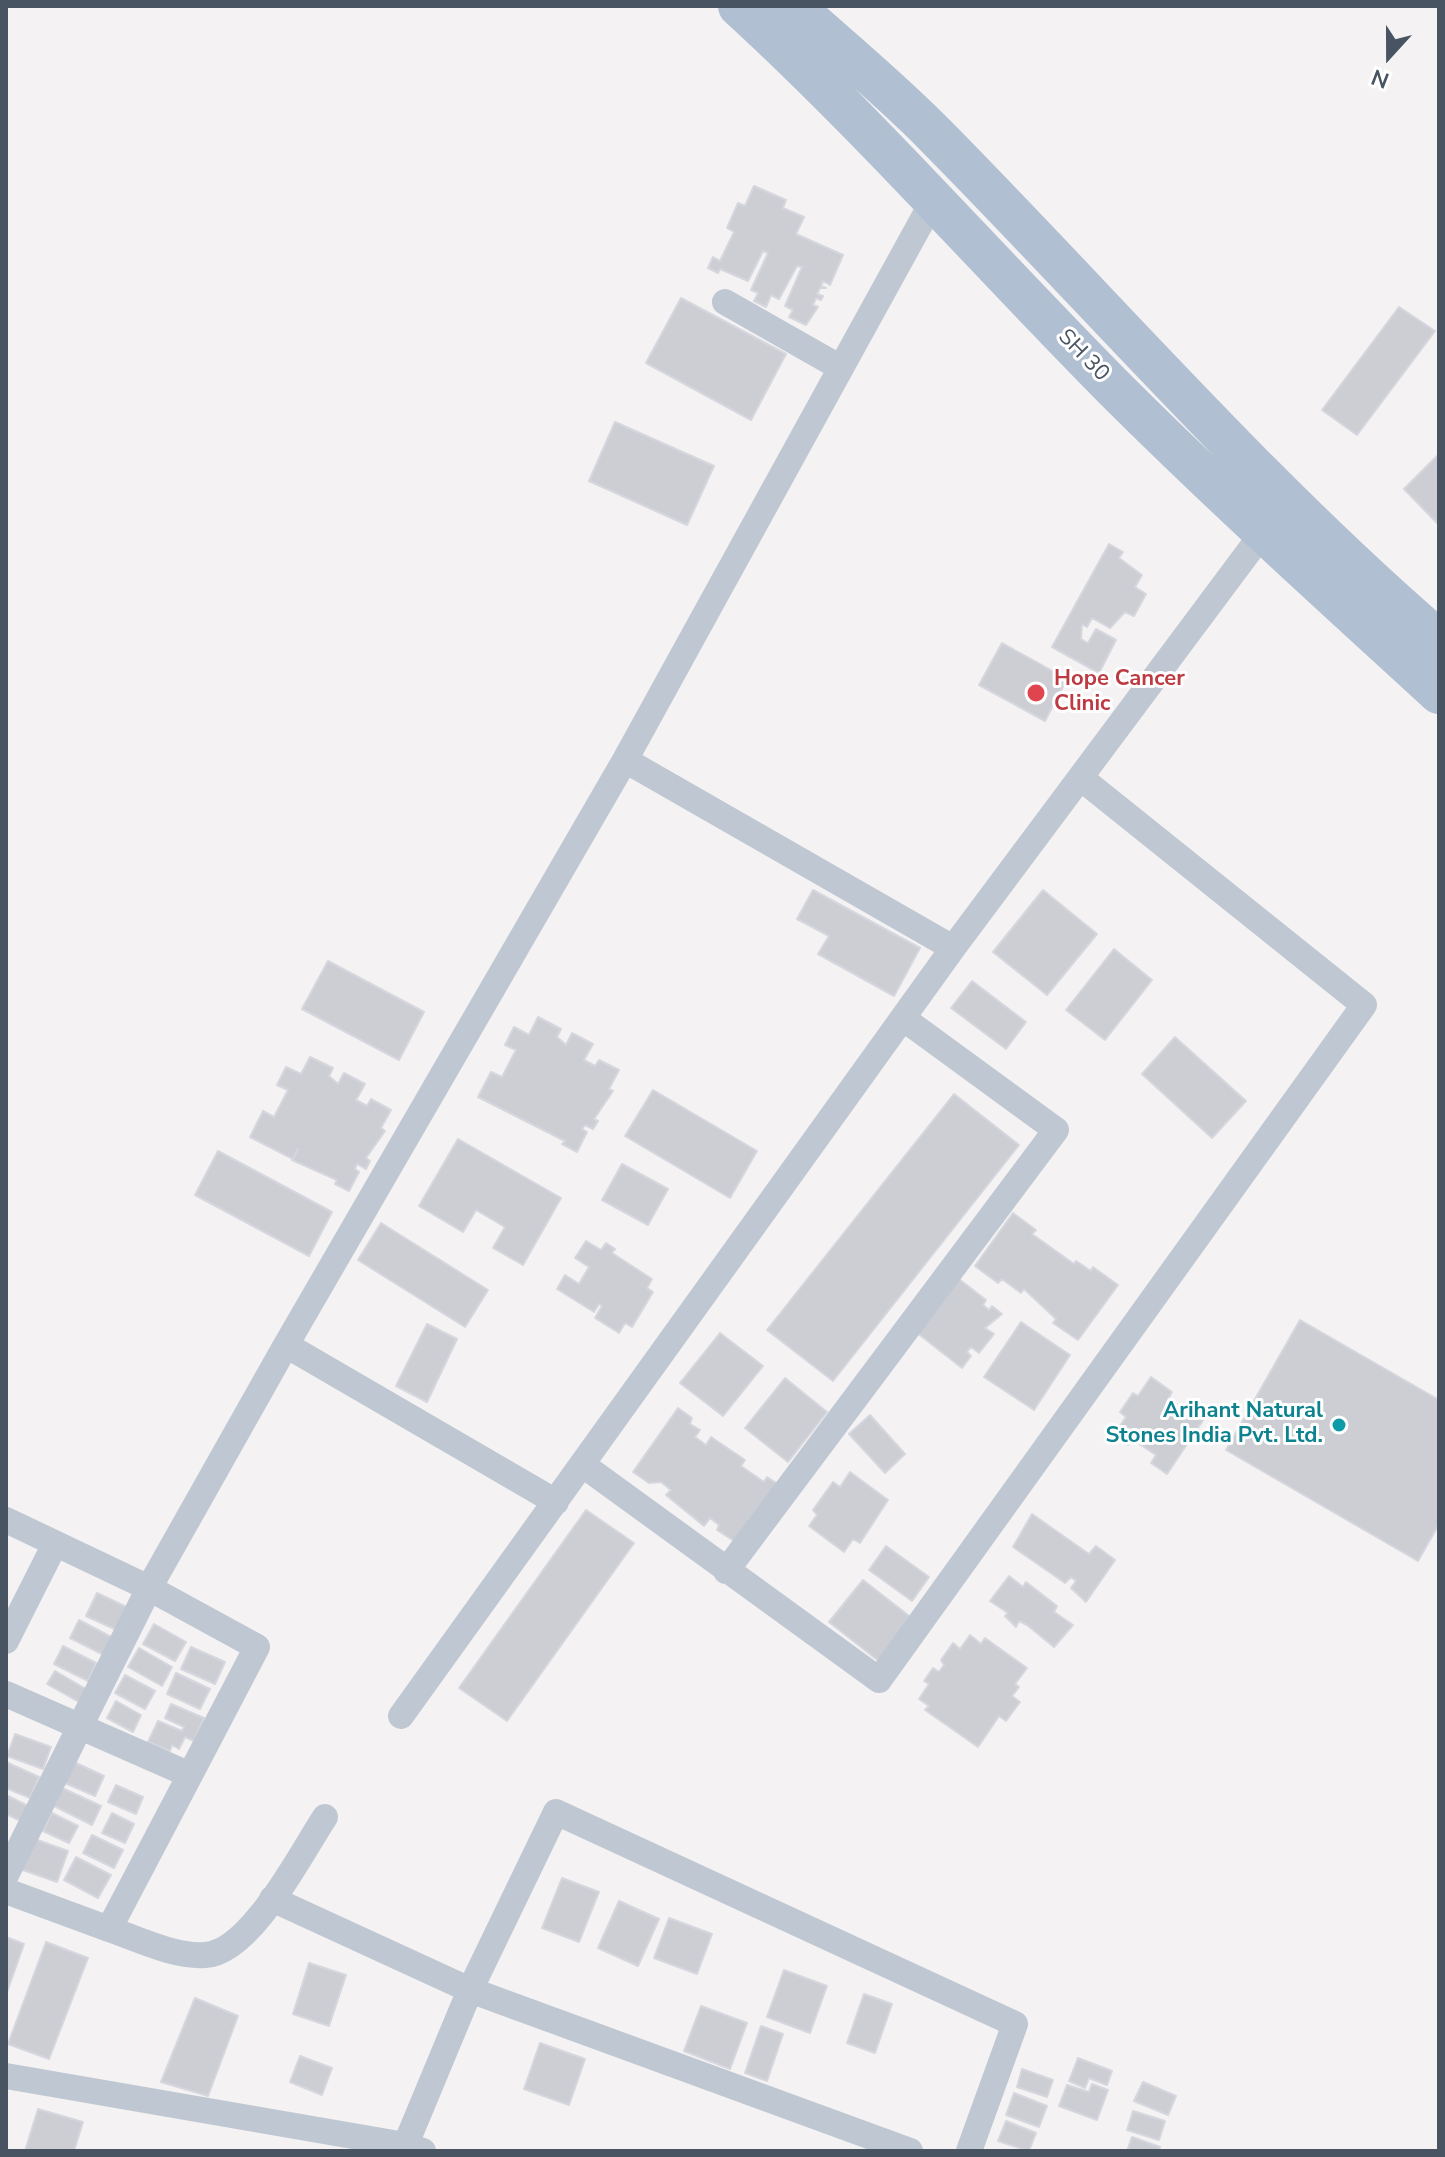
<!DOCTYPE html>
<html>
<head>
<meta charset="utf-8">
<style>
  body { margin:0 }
  #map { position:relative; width:1445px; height:2157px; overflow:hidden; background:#f4f2f2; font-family:"Nunito Sans",sans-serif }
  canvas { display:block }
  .frame { position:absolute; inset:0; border:8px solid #485461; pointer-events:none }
  .north { position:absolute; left:1349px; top:16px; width:80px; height:80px; -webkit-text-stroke:6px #fff; paint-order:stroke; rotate:201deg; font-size:22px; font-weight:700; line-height:32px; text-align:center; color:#485461 }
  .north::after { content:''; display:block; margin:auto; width:28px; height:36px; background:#485461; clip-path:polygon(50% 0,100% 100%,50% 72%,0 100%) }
</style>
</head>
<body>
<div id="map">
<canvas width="1445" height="2157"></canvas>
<div class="frame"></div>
<div class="north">N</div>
</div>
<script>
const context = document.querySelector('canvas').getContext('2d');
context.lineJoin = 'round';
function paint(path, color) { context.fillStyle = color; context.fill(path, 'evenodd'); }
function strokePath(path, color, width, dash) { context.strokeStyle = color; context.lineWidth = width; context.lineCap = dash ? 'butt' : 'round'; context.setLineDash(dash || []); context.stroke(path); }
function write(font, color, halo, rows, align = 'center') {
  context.font = font + ' "Nunito Sans",sans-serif'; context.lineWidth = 6; context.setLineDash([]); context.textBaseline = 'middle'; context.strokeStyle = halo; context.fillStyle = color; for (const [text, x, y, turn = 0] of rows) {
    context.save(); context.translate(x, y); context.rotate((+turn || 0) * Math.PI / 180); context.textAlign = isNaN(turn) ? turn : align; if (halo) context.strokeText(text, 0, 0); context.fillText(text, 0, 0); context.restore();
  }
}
const building = new Path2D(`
  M 754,186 L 786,200 L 783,208 L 804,217 L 796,234 L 843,255 L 830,285 L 823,281 L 821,286 L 826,288 L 820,288 L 817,294 L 823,296 L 821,300 L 816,298 L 813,305 L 818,307 L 806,325 L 789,317 L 793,310 L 785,306 L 802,267 L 797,266 L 779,299 L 771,295 L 766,307 L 754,301 L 758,293 L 751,290 L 768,253 L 763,251 L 748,281 L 720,269 L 718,273 L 708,268 L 713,257 L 720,261 L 734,232 L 727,228 L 738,203 L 745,206 Z
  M 681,298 L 786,354 L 751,420 L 646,363 Z
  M 1399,307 L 1435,331 L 1357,435 L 1322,410 Z
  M 615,422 L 714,466 L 687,525 L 589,481 Z
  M 1439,454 L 1439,525 L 1404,489 Z
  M 1109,544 L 1123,552 L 1119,558 L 1142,575 L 1135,587 L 1146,594 L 1134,616 L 1125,612 L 1110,628 L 1092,618 L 1087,627 L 1082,624 L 1081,639 L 1088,643 L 1096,629 L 1116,640 L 1099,673 L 1052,647 Z
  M 1002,643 L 1067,679 L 1045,721 L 979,685 Z
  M 813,890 L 920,948 L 894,996 L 818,954 L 829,936 L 797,919 Z
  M 1043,890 L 1097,934 L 1047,995 L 993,952 Z
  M 1114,949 L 1152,980 L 1105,1040 L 1066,1010 Z
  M 328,961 L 424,1012 L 399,1060 L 302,1009 Z
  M 972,981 L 1026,1022 L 1006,1049 L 951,1008 Z
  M 538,1017 L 561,1029 L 557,1037 L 566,1045 L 572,1033 L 593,1044 L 584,1060 L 595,1066 L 599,1060 L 619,1070 L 609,1089 L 613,1091 L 594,1119 L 598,1121 L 593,1129 L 585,1125 L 582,1129 L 587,1132 L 577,1152 L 562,1144 L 565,1141 L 478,1097 L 491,1072 L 502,1077 L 516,1050 L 505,1045 L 514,1027 L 529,1035 Z
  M 1175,1037 L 1246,1101 L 1212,1138 L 1142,1074 Z
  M 310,1057 L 333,1068 L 329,1076 L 338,1084 L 344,1073 L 365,1084 L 356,1100 L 367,1106 L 371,1099 L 391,1110 L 381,1128 L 385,1131 L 366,1158 L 370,1161 L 366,1169 L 357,1164 L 355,1169 L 359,1172 L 349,1191 L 335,1184 L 337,1180 L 292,1160 L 298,1149 L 293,1159 L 250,1137 L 263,1111 L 274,1117 L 288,1090 L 277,1085 L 286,1067 L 301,1074 Z
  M 653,1090 L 757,1151 L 730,1198 L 625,1136 Z
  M 954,1094 L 1019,1145 L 833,1381 L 767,1330 Z
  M 458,1139 L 561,1198 L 523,1265 L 493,1248 L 505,1227 L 476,1210 L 463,1232 L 419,1206 Z
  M 218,1151 L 332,1212 L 309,1256 L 195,1195 Z
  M 622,1164 L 668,1189 L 648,1225 L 602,1200 Z
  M 1013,1213 L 1036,1230 L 1032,1234 L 1074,1264 L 1076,1261 L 1091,1271 L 1093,1267 L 1118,1285 L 1078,1340 L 1053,1323 L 1056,1319 L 1024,1289 L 1021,1293 L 1002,1279 L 998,1283 L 975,1266 Z
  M 381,1223 L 488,1290 L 465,1327 L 358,1260 Z
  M 586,1241 L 601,1250 L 606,1243 L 615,1249 L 612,1253 L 652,1279 L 647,1288 L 653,1292 L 632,1327 L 625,1323 L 619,1333 L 595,1318 L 602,1306 L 599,1304 L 594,1312 L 557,1289 L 565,1275 L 579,1284 L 589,1267 L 575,1258 Z
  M 959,1279 L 986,1300 L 983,1305 L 989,1310 L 992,1306 L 1002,1314 L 985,1328 L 994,1334 L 979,1353 L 971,1347 L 967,1352 L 971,1356 L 962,1368 L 916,1332 Z
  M 1300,1320 L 1439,1400 L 1439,1524 L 1418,1561 L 1226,1450 Z
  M 1021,1322 L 1070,1355 L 1034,1410 L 984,1377 Z
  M 427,1324 L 457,1339 L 427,1402 L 396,1386 Z
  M 720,1333 L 763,1366 L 723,1416 L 680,1383 Z
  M 1151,1377 L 1172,1392 L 1168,1399 L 1186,1410 L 1189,1405 L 1206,1416 L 1167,1474 L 1151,1463 L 1156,1455 L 1132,1439 L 1128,1445 L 1114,1435 L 1126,1417 L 1120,1412 L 1133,1393 L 1138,1396 Z
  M 785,1378 L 827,1412 L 788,1462 L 745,1428 Z
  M 678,1408 L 692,1418 L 690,1424 L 700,1430 L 695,1437 L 706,1445 L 711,1437 L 745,1460 L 741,1466 L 764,1482 L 767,1477 L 778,1484 L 737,1543 L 717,1530 L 719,1525 L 710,1518 L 704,1526 L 666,1495 L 671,1490 L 661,1482 L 649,1483 L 633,1472 Z
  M 870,1415 L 905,1454 L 885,1473 L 849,1434 Z
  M 850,1472 L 888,1500 L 860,1543 L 853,1539 L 844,1552 L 809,1526 L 817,1515 L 813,1510 L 833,1482 L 840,1487 Z
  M 586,1510 L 634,1543 L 507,1721 L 459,1688 Z
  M 1032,1514 L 1089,1554 L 1096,1546 L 1115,1560 L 1086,1602 L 1071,1588 L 1076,1581 L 1071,1577 L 1065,1583 L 1013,1547 Z
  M 886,1546 L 929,1577 L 912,1601 L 869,1570 Z
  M 1009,1576 L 1023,1587 L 1026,1582 L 1057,1606 L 1054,1612 L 1073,1625 L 1054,1647 L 1027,1625 L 1019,1621 L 1016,1627 L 1005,1616 L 1008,1613 L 990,1601 Z
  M 863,1580 L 913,1619 L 880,1662 L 829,1622 Z
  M 97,1593 L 131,1609 L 121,1632 L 86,1616 Z
  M 79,1620 L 115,1639 L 106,1656 L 70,1638 Z
  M 154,1624 L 186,1642 L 175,1661 L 143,1644 Z
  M 970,1635 L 981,1644 L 985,1638 L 1027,1668 L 1015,1684 L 1019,1687 L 1012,1696 L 1020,1702 L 1006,1721 L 999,1716 L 978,1747 L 925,1710 L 929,1706 L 919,1699 L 929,1684 L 924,1681 L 933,1668 L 939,1672 L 944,1665 L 941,1660 L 953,1643 L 960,1649 Z
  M 63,1646 L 96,1663 L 88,1681 L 54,1664 Z
  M 191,1647 L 225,1662 L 215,1684 L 181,1669 Z
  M 139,1648 L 172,1667 L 162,1686 L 128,1667 Z
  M 55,1671 L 86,1689 L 79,1702 L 47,1684 Z
  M 176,1673 L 210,1689 L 200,1709 L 167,1694 Z
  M 125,1675 L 155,1691 L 145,1709 L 115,1693 Z
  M 116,1701 L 141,1715 L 133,1732 L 107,1718 Z
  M 171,1704 L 204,1718 L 194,1741 L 185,1737 L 179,1749 L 172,1745 L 170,1751 L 148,1742 L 158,1721 L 182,1731 L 184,1727 L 165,1718 Z
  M 15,1734 L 51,1747 L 43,1769 L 7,1756 Z
  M 6,1762 L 39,1777 L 30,1798 L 6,1788 Z
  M 74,1762 L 104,1776 L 95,1796 L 65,1783 Z
  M 116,1785 L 143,1797 L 136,1814 L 108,1802 Z
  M 62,1788 L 101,1806 L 92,1825 L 54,1806 Z
  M 6,1795 L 28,1806 L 21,1821 L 6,1814 Z
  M 52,1813 L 78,1826 L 69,1843 L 43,1831 Z
  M 112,1813 L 134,1824 L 125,1843 L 102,1833 Z
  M 92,1835 L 123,1850 L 114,1868 L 83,1853 Z
  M 32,1838 L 68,1851 L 57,1882 L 20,1869 Z
  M 76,1857 L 111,1875 L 98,1898 L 64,1880 Z
  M 562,1878 L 599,1892 L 579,1942 L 542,1928 Z
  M 619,1901 L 659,1919 L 638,1966 L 598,1948 Z
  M 669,1918 L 712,1934 L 697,1974 L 654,1958 Z
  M 6,1937 L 24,1944 L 6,1995 Z
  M 46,1942 L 88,1958 L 49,2059 L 8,2044 Z
  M 309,1963 L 346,1975 L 329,2026 L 293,2014 Z
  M 784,1970 L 827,1986 L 810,2033 L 767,2017 Z
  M 864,1994 L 892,2004 L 875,2053 L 847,2043 Z
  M 195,1998 L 238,2016 L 208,2096 L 161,2082 Z
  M 701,2006 L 747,2023 L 730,2069 L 684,2051 Z
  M 761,2026 L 783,2034 L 767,2081 L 745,2073 Z
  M 540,2043 L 585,2059 L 569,2105 L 524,2089 Z
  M 300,2056 L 332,2068 L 322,2095 L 290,2082 Z
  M 1078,2058 L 1112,2071 L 1107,2085 L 1089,2078 L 1085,2088 L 1069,2081 Z
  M 1022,2069 L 1053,2080 L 1047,2097 L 1017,2087 Z
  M 1143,2082 L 1176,2096 L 1168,2115 L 1134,2101 Z
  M 1092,2084 L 1108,2090 L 1097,2120 L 1059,2106 L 1067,2085 L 1089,2092 Z
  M 1014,2093 L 1047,2106 L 1039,2127 L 1006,2115 Z
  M 38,2109 L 83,2122 L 74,2151 L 25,2151 Z
  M 1133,2111 L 1165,2121 L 1159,2140 L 1127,2130 Z
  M 1006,2121 L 1036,2133 L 1029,2151 L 998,2141 Z
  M 1132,2137 L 1160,2147 L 1159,2151 L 1127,2151 Z`);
paint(building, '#ccced4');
strokePath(building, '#d6d7de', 2);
strokePath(new Path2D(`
  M 725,302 L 841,368
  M 625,760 L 953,948
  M 583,1465 L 879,1680 L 1364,1005 L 1082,779
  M 556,1502 L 286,1345 L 625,760 L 934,199
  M 6,1520 L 149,1588 L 257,1647 L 190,1775 L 6,1694
  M 726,1571 L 1056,1130 L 904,1019
  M 6,1641 L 55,1544
  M 401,1716 L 953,948 L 1262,534
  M 6,1875 L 149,1588 L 286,1345
  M 6,1891 L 109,1929 L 190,1775
  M 272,1899 L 470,1990 L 556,1812 L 1015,2024 L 969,2151
  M 109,1929 C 138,1939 174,1957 205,1955 C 251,1953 301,1853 325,1817
  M 6,2076 L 405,2145 L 423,2151
  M 403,2151 L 470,1990 L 910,2151`), '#bfc8d2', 26);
strokePath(new Path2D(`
  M 739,6 C 870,126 987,260 1112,386 C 1218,492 1329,592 1439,693
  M 793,6 C 841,49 891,90 936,136 C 1103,305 1259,486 1439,641`), '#b1bfd2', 42);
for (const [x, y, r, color] of [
  [1036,693,10,"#e0444e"],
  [1339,1425,8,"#0f9aa8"]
]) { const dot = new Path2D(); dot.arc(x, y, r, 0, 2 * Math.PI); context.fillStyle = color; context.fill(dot); strokePath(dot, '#fff', 3); }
write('22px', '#485461', '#fff', [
  ["SH 30",1083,356,46]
]);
write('bold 22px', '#be3a42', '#fff', [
  ["Hope Cancer",1054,680],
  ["Clinic",1054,705]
], 'left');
write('bold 22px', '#0d838f', '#fff', [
  ["Arihant Natural",1323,1412],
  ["Stones India Pvt. Ltd.",1323,1437]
], 'right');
</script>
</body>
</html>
